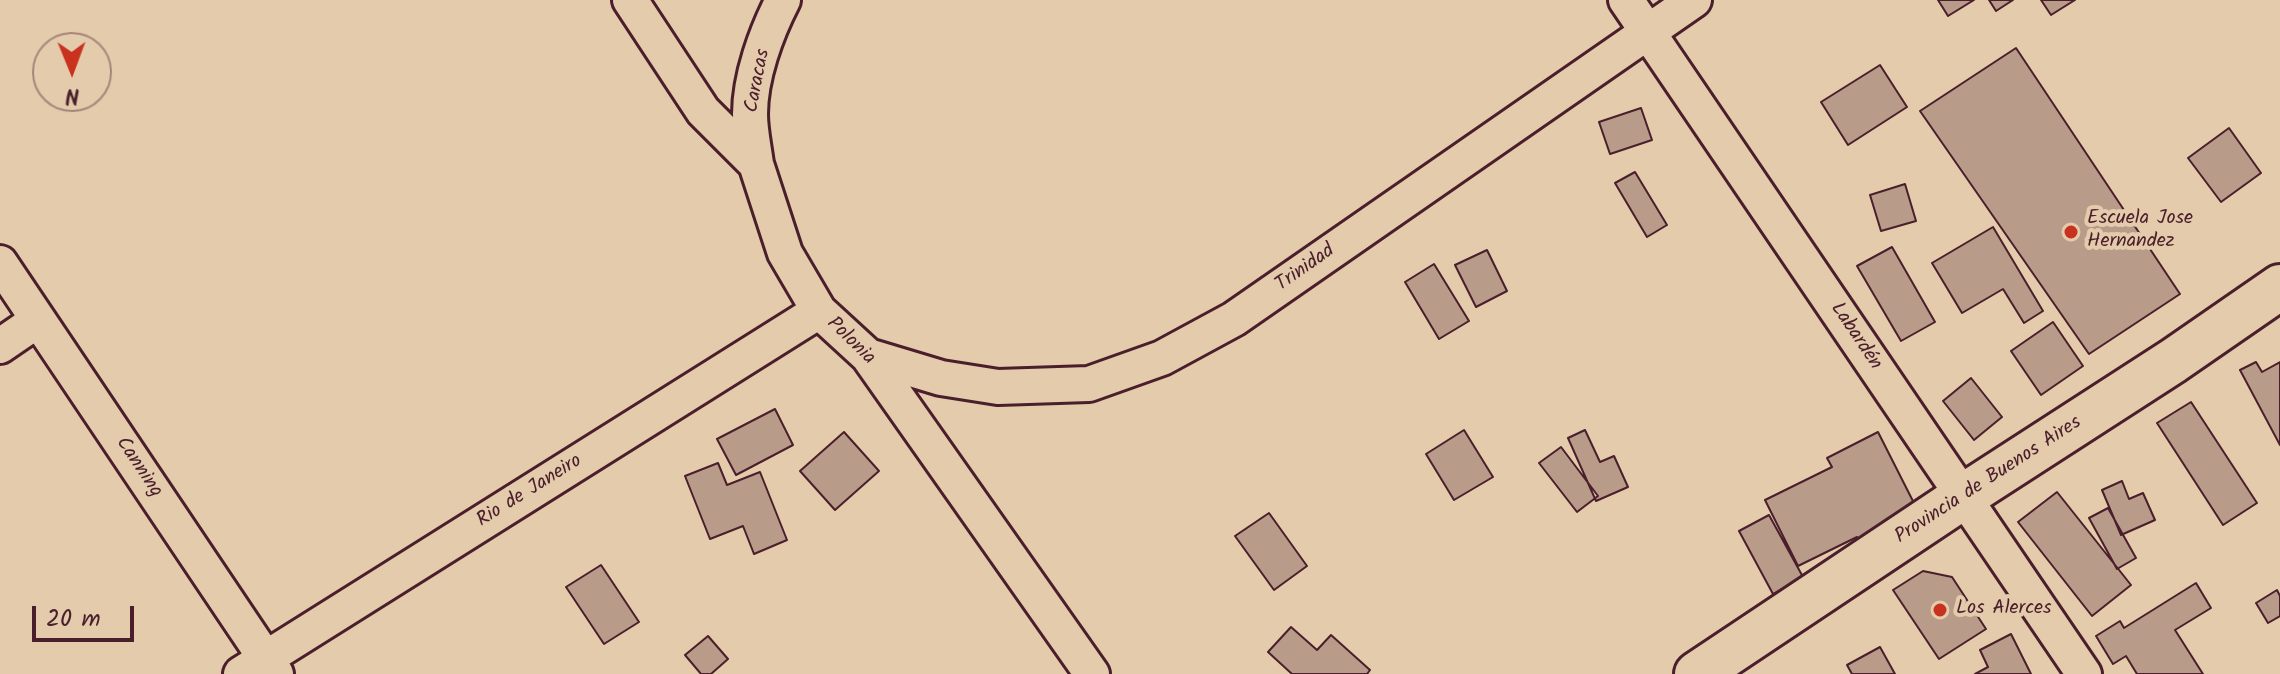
<!DOCTYPE html>
<html>
<head>
<meta charset="utf-8">
<style>
  body { margin:0 }
  #map { position:relative; width:2280px; height:674px; overflow:hidden; background:#e3cbac; font-family:Kalam,sans-serif }
  canvas { display:block }
  .north { position:absolute; left:32px; top:32px; width:80px; height:80px; box-sizing:border-box; background:#e3cbac; border:2px solid #a68678; border-radius:50%; rotate:179deg; font-size:22px; font-weight:700; line-height:32px; text-align:center; color:#4a1f2b }
  .north::after { content:''; display:block; margin:auto; width:28px; height:36px; background:#c8321e; clip-path:polygon(50% 0,100% 100%,50% 72%,0 100%) }
  .scale { position:absolute; left:32px; top:606px; width:102px; height:36px; box-sizing:border-box; border:4px solid #4a1f2b; border-top:0; padding-left:10px; font-size:24px; line-height:28px; white-space:nowrap; color:#4a1f2b; -webkit-text-stroke:6px #e3cbac; paint-order:stroke }
</style>
</head>
<body>
<div id="map">
<canvas width="2280" height="674"></canvas>
<div class="north">N</div>
<div class="scale">20 m</div>
</div>
<script>
const context = document.querySelector('canvas').getContext('2d');
context.lineJoin = 'round';
function paint(path, color) { context.fillStyle = color; context.fill(path, 'evenodd'); }
function strokePath(path, color, width, dash) { context.strokeStyle = color; context.lineWidth = width; context.lineCap = dash ? 'butt' : 'round'; context.setLineDash(dash || []); context.stroke(path); }
function write(font, color, halo, rows, align = 'center') {
  context.font = font + ' Kalam,sans-serif'; context.lineWidth = 8; context.setLineDash([]); context.textBaseline = 'middle'; context.strokeStyle = halo; context.fillStyle = color; for (const [text, x, y, turn = 0] of rows) {
    context.save(); context.translate(x, y); context.rotate((+turn || 0) * Math.PI / 180); context.textAlign = isNaN(turn) ? turn : align; if (halo) context.strokeText(text, 0, 0); context.fillText(text, 0, 0); context.restore();
  }
}
const building = new Path2D(`
  M 1938,0 L 1974,0 L 1948,16 Z
  M 1989,0 L 2013,0 L 1996,11 Z
  M 2041,0 L 2075,0 L 2051,15 Z
  M 2016,48 L 2180,294 L 2089,354 L 1920,111 Z
  M 1880,65 L 1907,107 L 1848,145 L 1821,102 Z
  M 1641,108 L 1652,140 L 1610,154 L 1599,122 Z
  M 2229,128 L 2261,173 L 2221,202 L 2188,158 Z
  M 1635,172 L 1667,225 L 1647,237 L 1615,183 Z
  M 1905,184 L 1916,221 L 1881,231 L 1870,195 Z
  M 1993,227 L 2043,311 L 2024,323 L 2003,289 L 1962,313 L 1932,263 Z
  M 1892,247 L 1935,322 L 1901,341 L 1857,266 Z
  M 1487,250 L 1507,291 L 1476,307 L 1455,265 Z
  M 1434,264 L 1469,321 L 1439,339 L 1405,282 Z
  M 2053,322 L 2083,366 L 2041,395 L 2011,351 Z
  M 2256,362 L 2262,372 L 2280,362 L 2280,445 L 2240,370 Z
  M 1971,378 L 2002,417 L 1974,440 L 1943,401 Z
  M 2191,402 L 2257,503 L 2223,525 L 2157,423 Z
  M 775,409 L 793,445 L 736,475 L 717,439 Z
  M 1464,430 L 1493,477 L 1454,500 L 1426,454 Z
  M 1585,430 L 1600,462 L 1614,456 L 1628,487 L 1596,501 L 1568,438 Z
  M 844,432 L 879,471 L 835,510 L 800,471 Z
  M 1878,432 L 1919,513 L 1859,543 L 1857,537 L 1798,566 L 1765,500 L 1832,467 L 1827,458 Z
  M 1561,447 L 1598,496 L 1577,512 L 1539,463 Z
  M 718,463 L 727,485 L 760,472 L 787,540 L 754,554 L 743,526 L 710,539 L 685,476 Z
  M 2122,481 L 2129,499 L 2143,493 L 2155,520 L 2121,535 L 2102,490 Z
  M 2057,492 L 2131,585 L 2092,616 L 2018,522 Z
  M 2108,508 L 2136,558 L 2117,569 L 2089,518 Z
  M 1269,513 L 1307,566 L 1274,590 L 1235,536 Z
  M 1769,515 L 1803,577 L 1773,594 L 1739,531 Z
  M 601,565 L 639,622 L 604,644 L 566,587 Z
  M 1923,571 L 1952,577 L 1986,629 L 1939,659 L 1893,590 Z
  M 2196,583 L 2211,608 L 2175,630 L 2203,674 L 2137,674 L 2126,656 L 2113,664 L 2096,636 L 2120,621 L 2124,628 Z
  M 2277,590 L 2280,596 L 2280,616 L 2268,623 L 2256,603 Z
  M 1291,627 L 1317,650 L 1331,635 L 1370,670 L 1367,674 L 1292,674 L 1268,652 Z
  M 2011,634 L 2031,674 L 1975,674 L 1988,667 L 1980,650 Z
  M 708,636 L 728,659 L 711,674 L 701,674 L 685,655 Z
  M 1880,647 L 1895,674 L 1852,674 L 1847,665 Z`);
paint(building, '#b89b88');
strokePath(building, '#4a1f2b', 2);
const minor = new Path2D(`
  M 630,0 L 703,111 L 756,164 L 785,253 L 819,311 L 868,356 L 1092,674
  M 1626,0 L 2084,674
  M 756,164 C 754,148 750,131 750,114 C 750,77 766,33 783,0
  M 0,263 L 276,674
  M 0,346 L 38,320
  M 868,356 L 941,378 L 998,387 L 1089,384 L 1162,358 L 1234,319 L 1694,0
  M 241,674 L 819,311`);
const secondary = new Path2D(`
  M 1697,674 L 1964,496 L 2173,361 L 2280,287`);
strokePath(minor, '#4a1f2b', 40);
strokePath(secondary, '#4a1f2b', 50);
strokePath(minor, '#e3cbac', 34);
strokePath(secondary, '#e3cbac', 44);
for (const [x, y, r, color] of [
  [2071,232,8,"#c8321e"],
  [1940,610,8,"#c8321e"]
]) { const dot = new Path2D(); dot.arc(x, y, r, 0, 2 * Math.PI); context.fillStyle = color; context.fill(dot); strokePath(dot, '#e3cbac', 3); }
write('20px', '#4a1f2b', '#e3cbac', [
  ["Caracas",759,81,-79],
  ["Trinidad",1306,269,-35],
  ["Labardén",1855,337,56],
  ["Polonia",850,342,44],
  ["Canning",138,468,56],
  ["Provincia de Buenos Aires",1989,481,-33],
  ["Rio de Janeiro",530,492,-32]
]);
write('20px', '#4a1f2b', '#e3cbac', [
  ["Escuela Jose",2087,220],
  ["Hernandez",2087,243],
  ["Los Alerces",1956,610]
], 'left');
</script>
</body>
</html>
